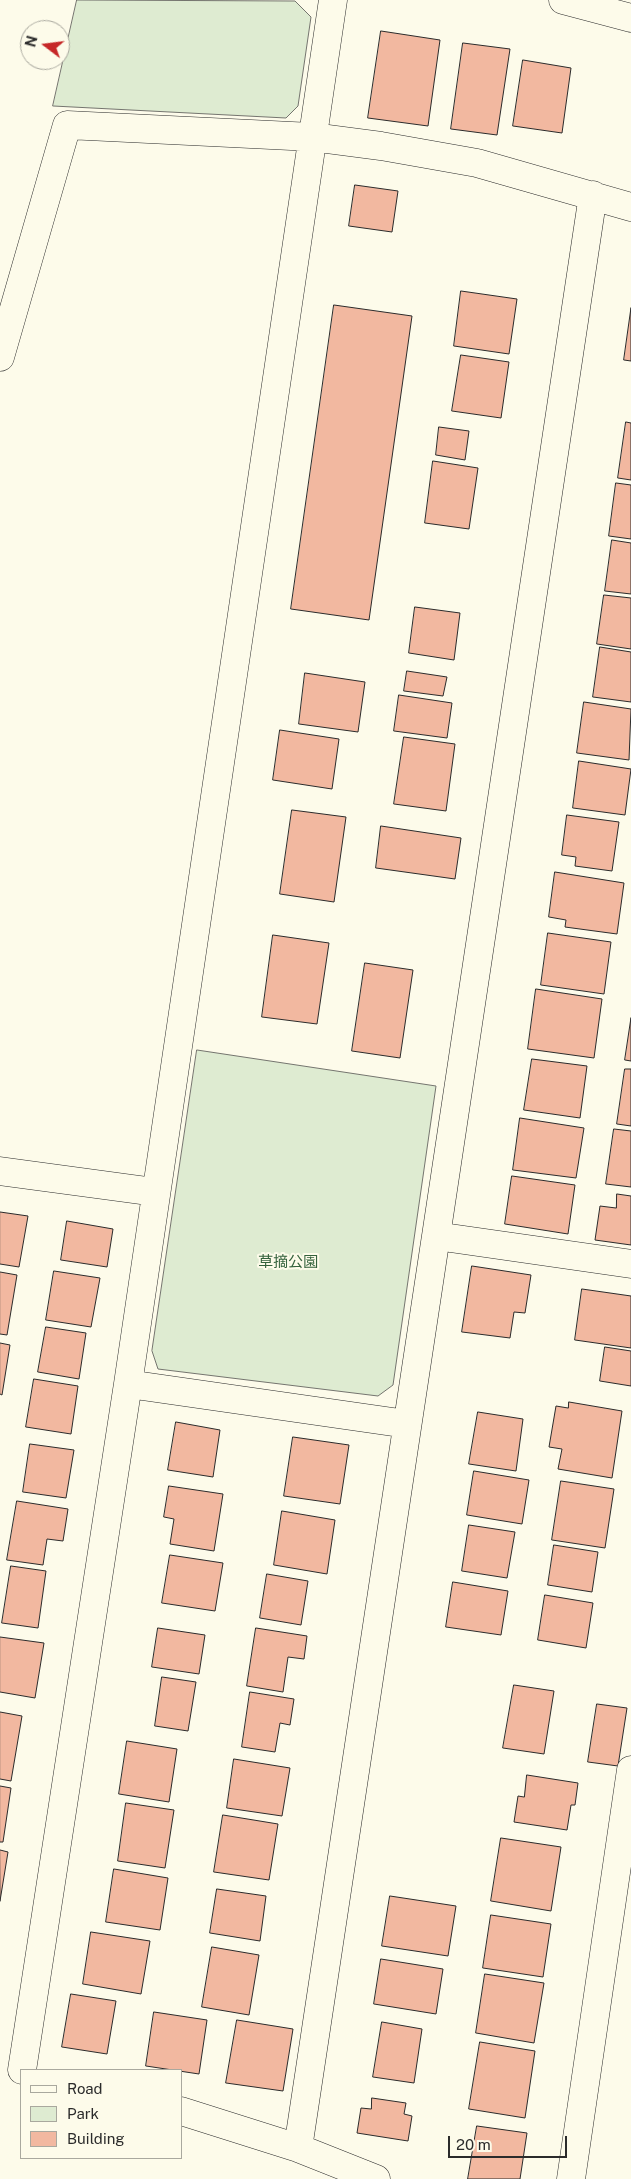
<!DOCTYPE html>
<html>
<head>
<meta charset="utf-8">
<style>
  body { margin:0 }
  #map { position:relative; width:631px; height:2179px; overflow:hidden; background:#fdfbea; font-family:"Public Sans",sans-serif }
  canvas { display:block }
  .legend { position:absolute; left:20px; top:2069px; width:162px; height:90px; box-sizing:border-box; background:#fdfbea; border:1px solid #a9a89e; margin:0; padding:6px 9px; list-style:none; font-size:15px; color:#2b2b2b }
  .legend li { display:flex; align-items:center; gap:10px; height:25px }
  .legend b { width:25px; border:1px solid #a9a89e }
  .north { position:absolute; left:20px; top:20px; width:50px; height:50px; box-sizing:border-box; background:#fdfbea; border:1px solid #a9a89e; border-radius:50%; rotate:285deg; font-size:14px; font-weight:700; line-height:20px; text-align:center; color:#2b2b2b }
  .north::after { content:''; display:block; margin:auto; width:18px; height:22px; background:#c62828; clip-path:polygon(50% 0,100% 100%,50% 72%,0 100%) }
  .scale { position:absolute; left:448px; top:2136px; width:119px; height:22px; box-sizing:border-box; border:2px solid #2b2b2b; border-top:0; padding-left:6px; font-size:15px; line-height:18px; white-space:nowrap; color:#2b2b2b; -webkit-text-stroke:4px #fdfbea; paint-order:stroke }
</style>
</head>
<body>
<div id="map">
<canvas width="631" height="2179"></canvas>
<ul class="legend">
<li><b style="height:6px;background:#fdfbea"></b>Road</li>
<li><b style="height:14px;background:#deebd1"></b>Park</li>
<li><b style="height:14px;background:#f2b8a0"></b>Building</li>
</ul>
<div class="north">N</div>
<div class="scale">20 m</div>
</div>
<script>
const context = document.querySelector('canvas').getContext('2d');
context.lineJoin = 'round';
function paint(path, color) { context.fillStyle = color; context.fill(path, 'evenodd'); }
function strokePath(path, color, width, dash) { context.strokeStyle = color; context.lineWidth = width; context.lineCap = dash ? 'butt' : 'round'; context.setLineDash(dash || []); context.stroke(path); }
function write(font, color, halo, rows, align = 'center') {
  context.font = font + ' "Public Sans","Noto Sans JP",sans-serif'; context.lineWidth = 4; context.setLineDash([]); context.textBaseline = 'middle'; context.strokeStyle = halo; context.fillStyle = color; for (const [text, x, y, turn = 0] of rows) {
    context.save(); context.translate(x, y); context.rotate((+turn || 0) * Math.PI / 180); context.textAlign = isNaN(turn) ? turn : align; if (halo) context.strokeText(text, 0, 0); context.fillText(text, 0, 0); context.restore();
  }
}
const green = new Path2D(`
  M 77,0 L 295,1 L 311,17 L 298,106 L 286,118 L 53,106 Z
  M 197,1050 L 436,1086 L 393,1385 L 378,1396 L 158,1369 L 152,1351 Z`);
paint(green, '#deebd1');
strokePath(green, '#74746e', 1);
const building = new Path2D(`
  M 381,31 L 440,40 L 428,126 L 368,118 Z
  M 463,43 L 510,49 L 497,135 L 451,129 Z
  M 523,60 L 571,68 L 562,133 L 513,126 Z
  M 355,185 L 398,191 L 392,232 L 349,226 Z
  M 461,291 L 517,299 L 509,354 L 454,346 Z
  M 334,305 L 412,316 L 369,620 L 291,609 Z
  M 631,308 L 631,361 L 624,360 Z
  M 461,355 L 509,362 L 501,418 L 452,411 Z
  M 626,422 L 631,423 L 631,480 L 618,478 Z
  M 439,427 L 469,431 L 465,460 L 436,455 Z
  M 433,461 L 478,468 L 469,529 L 425,523 Z
  M 616,483 L 631,485 L 631,539 L 609,536 Z
  M 612,540 L 631,543 L 631,594 L 605,591 Z
  M 604,595 L 631,598 L 631,649 L 597,644 Z
  M 415,607 L 460,613 L 454,660 L 409,653 Z
  M 600,647 L 631,652 L 631,702 L 593,697 Z
  M 407,671 L 447,677 L 443,696 L 404,691 Z
  M 305,673 L 365,682 L 358,732 L 299,724 Z
  M 399,695 L 452,703 L 447,738 L 394,731 Z
  M 584,702 L 631,709 L 629,760 L 577,753 Z
  M 280,730 L 339,739 L 332,789 L 273,780 Z
  M 404,737 L 455,744 L 446,811 L 394,804 Z
  M 579,761 L 631,769 L 625,815 L 573,808 Z
  M 292,810 L 346,817 L 334,902 L 280,894 Z
  M 567,815 L 619,822 L 612,871 L 575,866 L 576,857 L 562,855 Z
  M 381,826 L 461,838 L 455,879 L 376,868 Z
  M 555,872 L 624,883 L 617,934 L 565,927 L 566,920 L 549,917 Z
  M 548,933 L 611,942 L 604,994 L 541,985 Z
  M 273,935 L 329,943 L 317,1024 L 262,1017 Z
  M 365,963 L 413,970 L 400,1058 L 352,1051 Z
  M 536,989 L 602,999 L 594,1058 L 528,1049 Z
  M 631,1018 L 631,1061 L 625,1060 Z
  M 532,1059 L 587,1066 L 580,1118 L 524,1110 Z
  M 625,1069 L 631,1069 L 631,1126 L 617,1124 Z
  M 520,1118 L 584,1128 L 576,1178 L 513,1170 Z
  M 614,1129 L 631,1131 L 631,1187 L 606,1184 Z
  M 512,1176 L 575,1185 L 568,1234 L 505,1224 Z
  M 617,1194 L 631,1196 L 631,1245 L 595,1240 L 600,1206 L 616,1208 Z
  M 0,1212 L 28,1216 L 19,1267 L 0,1264 Z
  M 67,1221 L 113,1229 L 107,1267 L 61,1260 Z
  M 472,1266 L 531,1275 L 525,1313 L 514,1312 L 510,1338 L 462,1332 Z
  M 54,1271 L 100,1278 L 91,1327 L 46,1320 Z
  M 0,1272 L 17,1275 L 7,1335 L 0,1334 Z
  M 582,1289 L 631,1296 L 631,1348 L 575,1340 Z
  M 46,1327 L 86,1333 L 79,1379 L 38,1372 Z
  M 0,1343 L 10,1345 L 2,1395 L 0,1394 Z
  M 605,1347 L 631,1351 L 631,1386 L 600,1381 Z
  M 34,1379 L 78,1386 L 71,1434 L 26,1427 Z
  M 569,1402 L 622,1411 L 612,1478 L 558,1469 L 562,1449 L 549,1447 L 556,1406 L 568,1408 Z
  M 478,1412 L 523,1419 L 516,1471 L 469,1464 Z
  M 176,1422 L 220,1430 L 213,1477 L 168,1470 Z
  M 293,1437 L 349,1445 L 340,1504 L 284,1496 Z
  M 30,1444 L 74,1450 L 66,1498 L 23,1492 Z
  M 474,1471 L 529,1480 L 522,1524 L 467,1515 Z
  M 561,1481 L 614,1489 L 605,1548 L 552,1540 Z
  M 169,1486 L 223,1494 L 214,1551 L 170,1544 L 174,1519 L 164,1517 Z
  M 17,1501 L 68,1509 L 63,1541 L 47,1539 L 43,1565 L 7,1560 Z
  M 282,1511 L 335,1520 L 327,1574 L 274,1565 Z
  M 469,1525 L 515,1532 L 507,1578 L 462,1571 Z
  M 554,1545 L 598,1552 L 592,1592 L 548,1585 Z
  M 170,1555 L 223,1563 L 215,1611 L 162,1603 Z
  M 11,1566 L 46,1571 L 38,1628 L 2,1623 Z
  M 267,1574 L 308,1581 L 301,1625 L 260,1618 Z
  M 453,1582 L 508,1591 L 501,1635 L 446,1627 Z
  M 545,1595 L 593,1603 L 586,1648 L 538,1640 Z
  M 158,1628 L 205,1635 L 199,1674 L 152,1667 Z
  M 256,1628 L 307,1636 L 304,1659 L 288,1657 L 283,1692 L 247,1686 Z
  M 0,1637 L 44,1643 L 35,1698 L 0,1692 Z
  M 162,1677 L 196,1682 L 188,1731 L 155,1726 Z
  M 514,1685 L 554,1691 L 544,1754 L 503,1748 Z
  M 250,1692 L 294,1699 L 290,1725 L 280,1723 L 275,1752 L 242,1747 Z
  M 597,1704 L 627,1708 L 618,1766 L 588,1762 Z
  M 0,1712 L 22,1716 L 11,1781 L 0,1779 Z
  M 127,1741 L 177,1749 L 169,1802 L 119,1794 Z
  M 234,1759 L 290,1768 L 282,1816 L 227,1808 Z
  M 527,1775 L 578,1783 L 575,1805 L 571,1805 L 567,1830 L 514,1822 L 518,1796 L 524,1797 Z
  M 0,1786 L 11,1788 L 3,1842 L 0,1842 Z
  M 126,1803 L 174,1810 L 165,1868 L 118,1861 Z
  M 223,1815 L 278,1824 L 269,1880 L 214,1872 Z
  M 501,1838 L 561,1847 L 551,1911 L 491,1901 Z
  M 0,1850 L 8,1852 L 0,1901 Z
  M 114,1869 L 168,1878 L 160,1930 L 106,1922 Z
  M 217,1889 L 266,1896 L 260,1941 L 210,1933 Z
  M 390,1896 L 456,1906 L 448,1956 L 382,1946 Z
  M 491,1915 L 551,1924 L 543,1977 L 483,1968 Z
  M 91,1932 L 150,1941 L 141,1994 L 83,1984 Z
  M 212,1947 L 259,1955 L 249,2015 L 202,2007 Z
  M 381,1959 L 443,1969 L 436,2014 L 374,2004 Z
  M 485,1974 L 544,1983 L 534,2043 L 476,2033 Z
  M 71,1994 L 116,2001 L 107,2054 L 62,2047 Z
  M 154,2012 L 207,2020 L 199,2074 L 146,2066 Z
  M 237,2020 L 293,2029 L 283,2091 L 226,2083 Z
  M 382,2022 L 422,2029 L 414,2083 L 373,2077 Z
  M 480,2042 L 535,2051 L 525,2118 L 469,2109 Z
  M 372,2098 L 406,2103 L 404,2114 L 412,2116 L 408,2141 L 357,2133 L 361,2108 L 371,2109 Z
  M 477,2126 L 527,2133 L 520,2179 L 468,2179 Z`);
paint(building, '#f2b8a0');
strokePath(building, '#2b2b2b', 1);
const minor = new Path2D(`
  M 593,195 L 436,1236 L 631,1264
  M 0,357 L 67,125 L 312,137 L 381,146 L 477,163 L 631,207
  M 0,1171 L 155,1192
  M 128,1384 L 407,1424
  M 22,2070 L 128,1384 L 333,0
  M 181,2111 L 298,2148 L 376,2179
  M 298,2148 L 436,1236
  M 571,2179 L 631,1770`);
const tertiary = new Path2D(`
  M 563,0 L 631,18`);
strokePath(minor, '#2b2b2b', 29);
strokePath(tertiary, '#2b2b2b', 29);
strokePath(minor, '#fdfbea', 28);
strokePath(tertiary, '#fdfbea', 28);
write('15px', '#34623c', '#fdfbea', [
  ["草摘公園",288,1262]
]);
</script>
</body>
</html>
